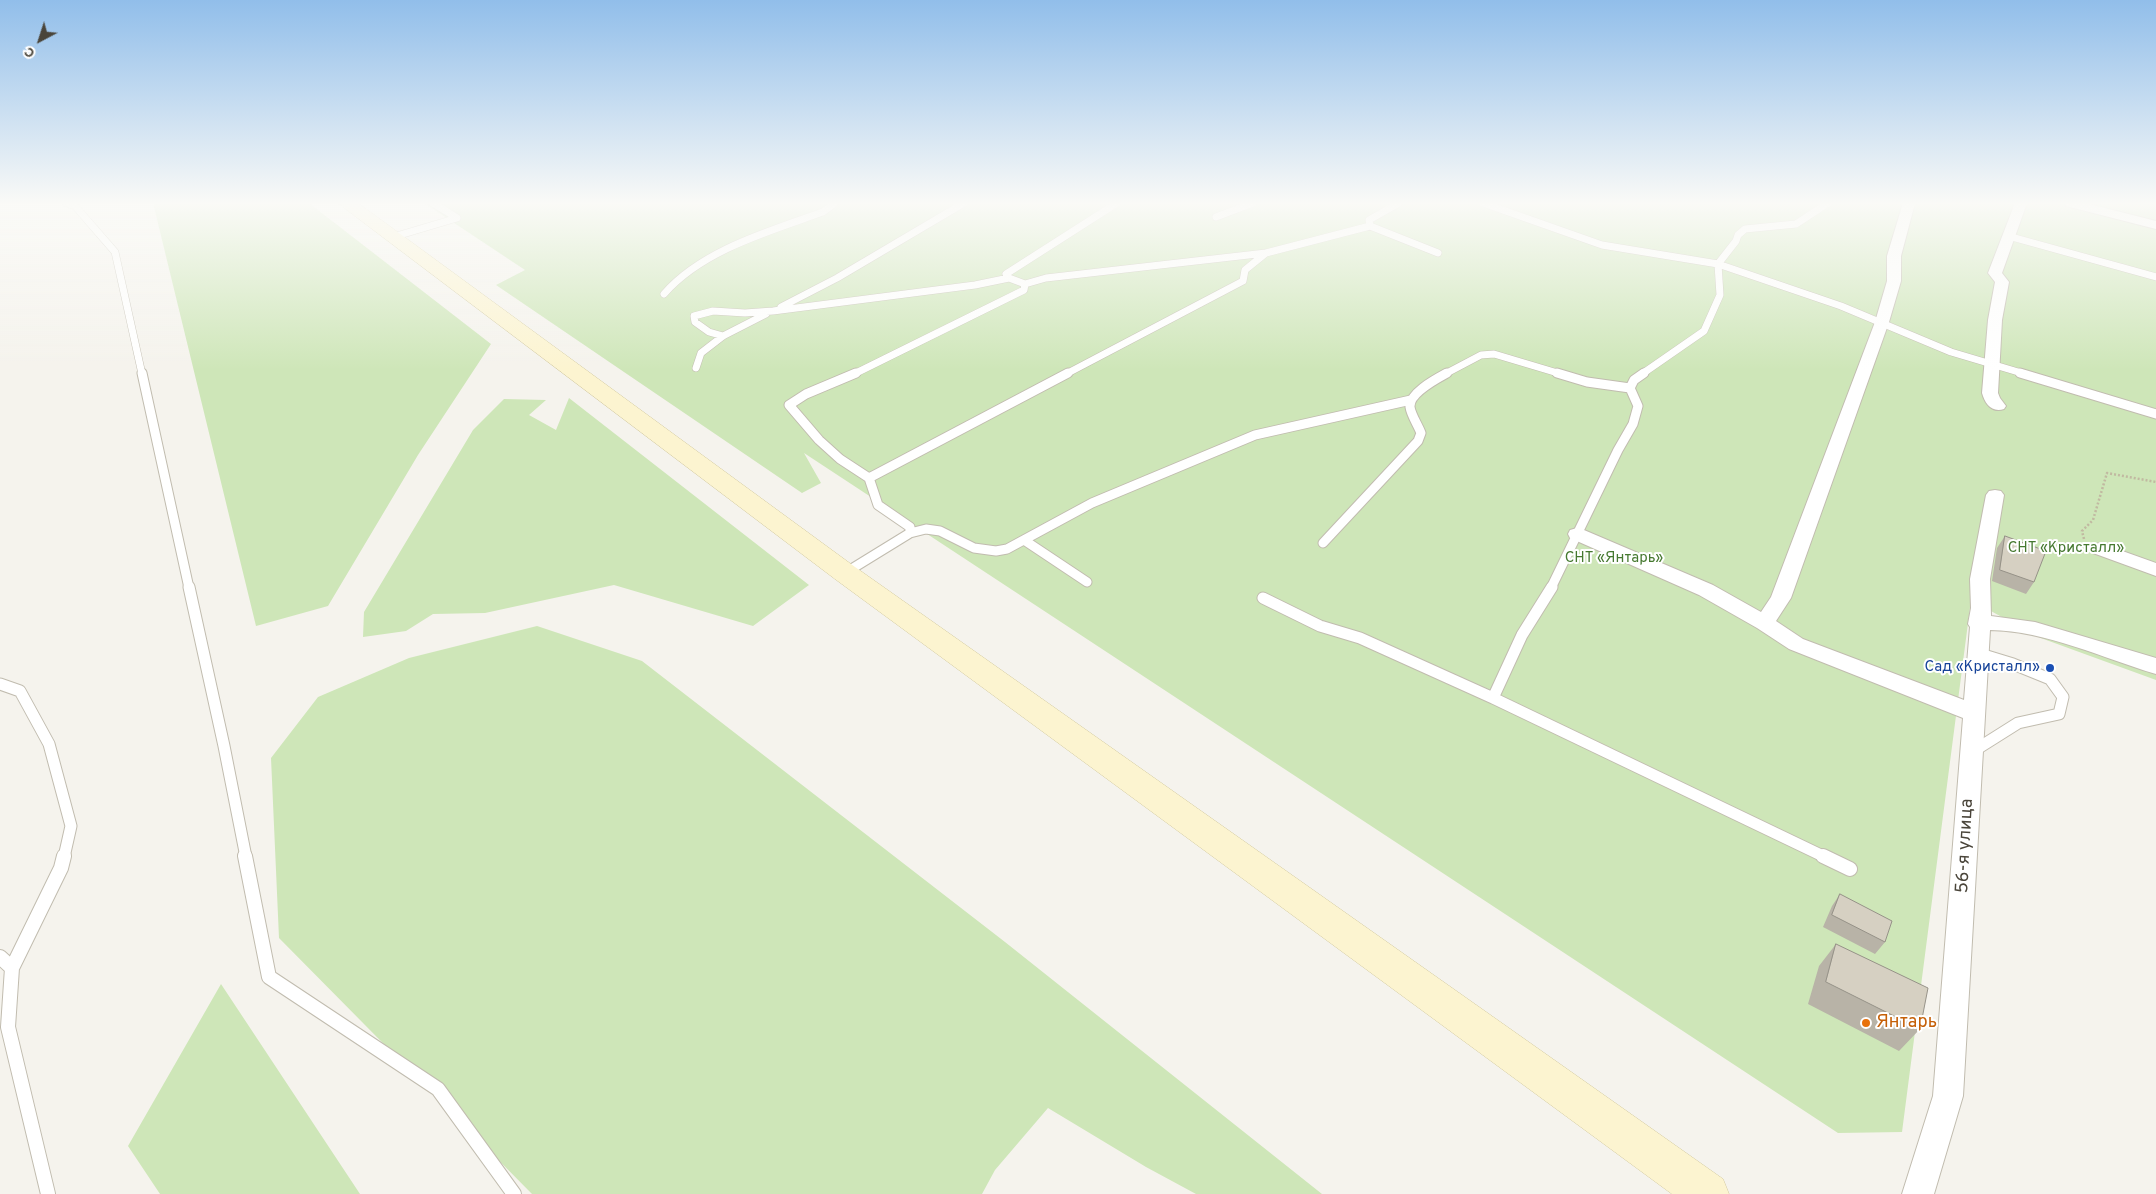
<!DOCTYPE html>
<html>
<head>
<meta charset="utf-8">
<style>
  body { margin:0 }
  #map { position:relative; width:2156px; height:1194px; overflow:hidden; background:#f5f3ed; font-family:Overpass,sans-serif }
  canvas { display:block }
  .north { position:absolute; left:15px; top:15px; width:50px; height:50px; -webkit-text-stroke:4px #fff; paint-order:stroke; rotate:220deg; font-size:14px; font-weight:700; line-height:20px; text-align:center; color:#4a453a }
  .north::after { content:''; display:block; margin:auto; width:18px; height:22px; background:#4a453a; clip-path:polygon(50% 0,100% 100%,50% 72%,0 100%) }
</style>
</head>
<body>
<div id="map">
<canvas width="2156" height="1194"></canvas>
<div class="north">С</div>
</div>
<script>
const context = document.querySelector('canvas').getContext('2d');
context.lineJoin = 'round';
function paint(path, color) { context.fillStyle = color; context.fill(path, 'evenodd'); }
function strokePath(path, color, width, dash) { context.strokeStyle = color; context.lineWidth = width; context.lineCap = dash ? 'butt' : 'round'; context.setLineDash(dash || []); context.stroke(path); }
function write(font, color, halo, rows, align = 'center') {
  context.font = font + ' Overpass,sans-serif'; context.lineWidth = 4; context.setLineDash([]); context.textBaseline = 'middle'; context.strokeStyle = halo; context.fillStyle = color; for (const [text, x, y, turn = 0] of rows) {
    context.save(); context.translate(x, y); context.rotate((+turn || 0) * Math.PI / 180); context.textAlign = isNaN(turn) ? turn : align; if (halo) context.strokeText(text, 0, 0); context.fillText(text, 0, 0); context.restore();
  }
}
paint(new Path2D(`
  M 153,203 L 309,203 L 491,344 L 418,455 L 328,606 L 256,626 Z
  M 424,203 L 2156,203 L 2156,680 L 2038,637 L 1971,600 L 1902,1132 L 1838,1133 L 804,453 L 821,483 L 802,493 L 496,285 L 525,270 Z
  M 569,398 L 809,585 L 753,626 L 614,585 L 485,613 L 433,614 L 406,631 L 363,637 L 364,612 L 473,430 L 504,399 L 546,400 L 529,415 L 556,430 Z
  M 537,626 L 642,661 L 1005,942 L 1322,1194 L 1196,1194 L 1146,1167 L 1048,1108 L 995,1170 L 982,1194 L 532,1194 L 279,938 L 271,758 L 318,697 L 409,658 Z
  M 221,984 L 360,1194 L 160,1194 L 128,1146 Z`), '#cee6b8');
const serviceFar3 = new Path2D(`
  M 66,203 L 75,206 L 115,252 L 142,374
  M 1399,203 L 1369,220 L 1370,226 L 1438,253
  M 1483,203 L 1602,245 L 1718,264 L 1841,306 L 1951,352 L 2025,374
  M 1216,217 L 1253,203
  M 2008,236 L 2156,277
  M 393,237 L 457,218 L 433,203
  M 1025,284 L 1046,278 L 1266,253 L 1370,226
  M 664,294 C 702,250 770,231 823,212 L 835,203
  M 781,307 L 837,278 L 964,203
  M 723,336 L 709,332 L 695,322 L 694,316 L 713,311 L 745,313 L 773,311 L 975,285 L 1009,278
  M 696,368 L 701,353 L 723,336 L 766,314
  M 854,374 L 1024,290 L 1025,284 L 1009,278 L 1006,274 L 1117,203
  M 1066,374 L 1243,281 L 1245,270 L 1266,253
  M 1445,374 L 1481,355 L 1494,354 L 1561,374
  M 1642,374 L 1704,331 L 1720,295 L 1718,264 L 1736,241 L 1738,235 L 1745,229 L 1796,224 L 1828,203`);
const serviceFar2 = new Path2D(`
  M 142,373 L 189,588
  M 1557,373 L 1587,382 L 1630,388
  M 2020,373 L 2156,414
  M 869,478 L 1068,373
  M 910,533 L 926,529 L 940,531 L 974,548 L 996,551 L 1007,549 L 1092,503 L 1255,435 L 1411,400
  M 1024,540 L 1087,582
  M 1323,543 L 1418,441 L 1421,433 C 1418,425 1411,415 1410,407 C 1409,393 1436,379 1447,373
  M 845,573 L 910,533 L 910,527 L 878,505 L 869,478 L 840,459 L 819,440 L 789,405 L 806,394 L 856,373
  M 1551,588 L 1618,450 L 1633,424 L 1638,406 L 1630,388 L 1634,380 L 1644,373`);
const serviceFar1 = new Path2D(`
  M 189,587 L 224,746 L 246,857
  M 1263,598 L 1320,626 L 1360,638 L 1493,698 L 1825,857
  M 0,684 L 20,691 L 49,744 L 71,826 L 64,857
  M 1493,698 L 1522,635 L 1552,587
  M 1972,752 L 2018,723 L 2059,714 L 2063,697 L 2050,679 L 2013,664 L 1977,653`);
const service = new Path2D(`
  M 245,856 L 269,977 L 438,1089 L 514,1194
  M 1823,856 L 1850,869
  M 0,957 L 12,968
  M 48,1194 L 8,1027 L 12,968 L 61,868 L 64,856`);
const minor = new Path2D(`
  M 1903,203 L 1915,203 L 1901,256 L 1901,281 L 1889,322 L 1791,598 L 1776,621 L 1803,639 L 1964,700 L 1970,627 L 1968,624 L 1971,608 L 1970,579 L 1986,495 L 1989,491 L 1995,490 L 2001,491 L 2004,495 L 1990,579 L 1991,616 L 2035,622 L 2156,658 L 2156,674 C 2102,658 2047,631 1990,630 L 1963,1096 L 1934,1194 L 1902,1194 L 1933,1096 L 1963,718 L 1789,649 L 1757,628 L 1699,595 L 1570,538 L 1568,534 L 1570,530 L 1577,528 L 1584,530 L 1713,585 L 1761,612 L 1771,597 L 1875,322 L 1887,281 L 1887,256 Z
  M 2015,203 L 2027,203 L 2002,273 L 2009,282 L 2002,320 L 1998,393 L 2000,398 L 2006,406 L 2004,409 C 1992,413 1985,404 1982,393 L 1988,320 L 1995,282 L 1988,273 Z
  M 2064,203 L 2085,203 L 2156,221 L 2156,229 L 2066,206 Z
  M 2100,543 L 2156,563 L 2156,576 L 2093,553 L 2090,549 L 2093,545 Z`);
const secondary = new Path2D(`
  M 338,203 L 358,203 L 855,567 L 1723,1179 L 1729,1194 L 1672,1194 L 835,579 Z`);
strokePath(serviceFar3, '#c1bcaf', 8);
strokePath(serviceFar2, '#c1bcaf', 11);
strokePath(serviceFar1, '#c1bcaf', 13);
strokePath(service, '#c1bcaf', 16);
strokePath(minor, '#c1bcaf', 2);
strokePath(secondary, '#d2c99f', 1);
strokePath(new Path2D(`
  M 2084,539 L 2082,531 L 2093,520 L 2107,473 L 2156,482`), '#c1b9a1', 2.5, [2, 2]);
strokePath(serviceFar3, '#fff', 7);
strokePath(serviceFar2, '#fff', 9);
strokePath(serviceFar1, '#fff', 11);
strokePath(service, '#fff', 14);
paint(minor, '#fff');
paint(secondary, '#fcf4d0');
paint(new Path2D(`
  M 2005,536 L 2034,582 L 2026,594 L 1992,581 L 1997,548 Z
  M 1840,894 L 1885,942 L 1875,954 L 1823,927 L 1832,906 Z
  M 1836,944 L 1920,1029 L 1899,1051 L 1808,1004 L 1819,966 Z`), '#b8b3a7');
const building = new Path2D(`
  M 2005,536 L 2046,551 L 2034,582 L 2000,570 Z
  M 1840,894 L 1892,921 L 1885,942 L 1832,915 Z
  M 1836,944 L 1928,988 L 1920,1029 L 1826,982 Z`);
paint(building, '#d6d0c2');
strokePath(building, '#969288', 1);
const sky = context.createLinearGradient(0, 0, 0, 370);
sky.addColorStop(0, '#91beea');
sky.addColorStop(0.55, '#fafaf7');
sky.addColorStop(1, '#fafaf700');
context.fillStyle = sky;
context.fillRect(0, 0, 2156, 370);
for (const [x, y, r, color] of [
  [2050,668,5,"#1a4fb4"],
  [1866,1023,5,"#e8710a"]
]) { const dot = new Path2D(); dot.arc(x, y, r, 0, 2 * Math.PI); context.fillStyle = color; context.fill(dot); strokePath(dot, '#fff', 2); }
write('15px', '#467930', '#fff', [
  ["СНТ «Кристалл»",2066,549],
  ["СНТ «Янтарь»",1614,559]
]);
write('15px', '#164399', '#fff', [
  ["Сад «Кристалл»",2040,668]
], 'right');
write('18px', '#4a453a', '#fff', [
  ["56-я улица",1966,846,-87]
]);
write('18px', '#c56008', '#fff', [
  ["Янтарь",1876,1023]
], 'left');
</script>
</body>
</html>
